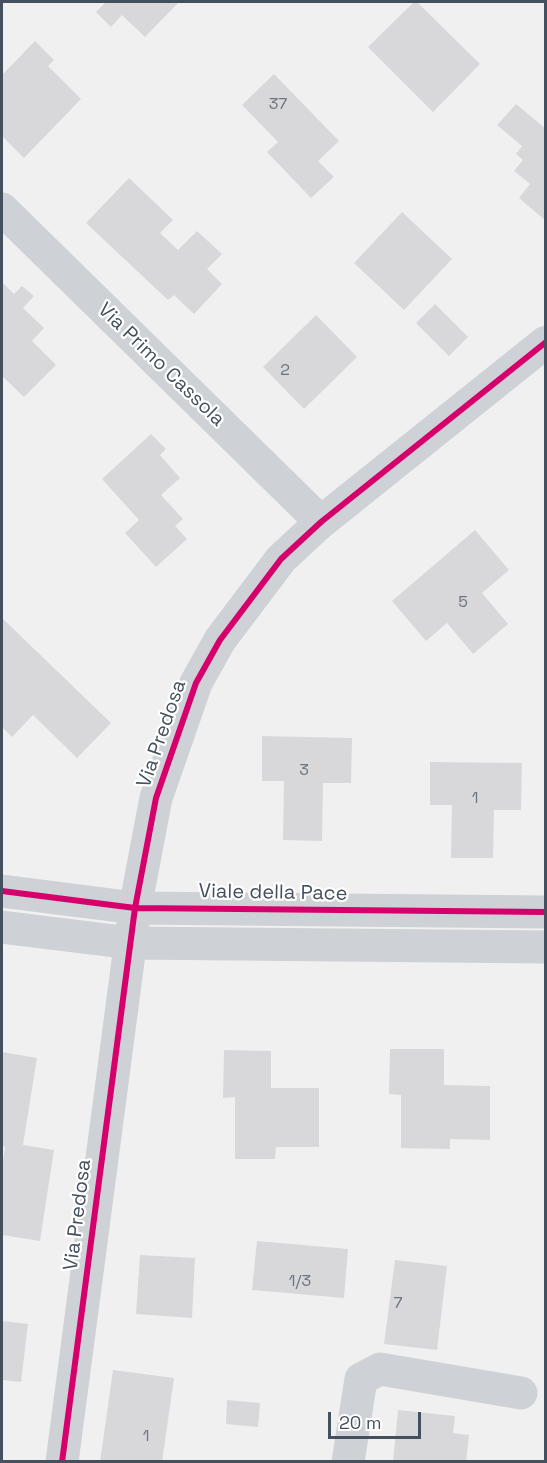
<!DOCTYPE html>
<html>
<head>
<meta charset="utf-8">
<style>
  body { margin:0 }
  #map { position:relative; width:547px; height:1463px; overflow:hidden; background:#f1f0f0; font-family:"Space Grotesk",sans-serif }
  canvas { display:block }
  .frame { position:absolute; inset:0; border:3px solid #45505f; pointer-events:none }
  .scale { position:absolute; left:328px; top:1412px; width:93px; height:27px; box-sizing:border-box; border:3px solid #45505f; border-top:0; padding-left:8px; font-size:18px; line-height:21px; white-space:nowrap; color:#45505f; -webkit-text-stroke:4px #fff; paint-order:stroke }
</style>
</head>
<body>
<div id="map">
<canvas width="547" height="1463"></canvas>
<div class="frame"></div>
<div class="scale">20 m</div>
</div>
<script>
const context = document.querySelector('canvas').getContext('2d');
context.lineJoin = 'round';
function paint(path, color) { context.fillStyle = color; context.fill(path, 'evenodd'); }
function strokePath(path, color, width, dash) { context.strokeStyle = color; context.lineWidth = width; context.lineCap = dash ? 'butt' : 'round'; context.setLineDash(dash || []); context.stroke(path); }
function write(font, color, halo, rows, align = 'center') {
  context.font = font + ' "Space Grotesk",sans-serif'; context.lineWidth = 4.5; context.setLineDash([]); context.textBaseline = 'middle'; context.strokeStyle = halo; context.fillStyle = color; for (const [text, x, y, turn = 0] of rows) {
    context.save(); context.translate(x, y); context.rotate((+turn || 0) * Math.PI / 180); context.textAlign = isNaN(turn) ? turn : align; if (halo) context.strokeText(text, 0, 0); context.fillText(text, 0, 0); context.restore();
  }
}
paint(new Path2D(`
  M 106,2 L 179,2 L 145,37 L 122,15 L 111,27 L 96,12 Z
  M 414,2 L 417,2 L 480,64 L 433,112 L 368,47 Z
  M 35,41 L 54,60 L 48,66 L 81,99 L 24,158 L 2,136 L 2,75 Z
  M 274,74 L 339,141 L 318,161 L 334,177 L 311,198 L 267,152 L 278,142 L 242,105 Z
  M 516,104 L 546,129 L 546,221 L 519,198 L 530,184 L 514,171 L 523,160 L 516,154 L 522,146 L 497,125 Z
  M 129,178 L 173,220 L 160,233 L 178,250 L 197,231 L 222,254 L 207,269 L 222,284 L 194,314 L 174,295 L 168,300 L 86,223 Z
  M 402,212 L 452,259 L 404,310 L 354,263 Z
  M 2,282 L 14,294 L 22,286 L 34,296 L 23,308 L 44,328 L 32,341 L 56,365 L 24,397 L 2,376 Z
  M 435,304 L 468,337 L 449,356 L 416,323 Z
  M 316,315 L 357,357 L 304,409 L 263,367 Z
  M 151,434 L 166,449 L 160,455 L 180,478 L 161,495 L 183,519 L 175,526 L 187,539 L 156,567 L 125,533 L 139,520 L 102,479 Z
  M 475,530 L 509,570 L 482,593 L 508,624 L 473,654 L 447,623 L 426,641 L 392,601 Z
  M 2,618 L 111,723 L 77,758 L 33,715 L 12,737 L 2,727 Z
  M 262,736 L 352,738 L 351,783 L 323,783 L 322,841 L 283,840 L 284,781 L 262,781 Z
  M 430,762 L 522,763 L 521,810 L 494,810 L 493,858 L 451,858 L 452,805 L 430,805 Z
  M 390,1049 L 444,1049 L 444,1085 L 490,1086 L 490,1140 L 450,1139 L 450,1149 L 401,1148 L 401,1095 L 389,1094 Z
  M 224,1050 L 271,1051 L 271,1088 L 319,1088 L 319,1147 L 276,1147 L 275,1159 L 235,1159 L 235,1097 L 223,1098 Z
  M 2,1052 L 37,1058 L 23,1145 L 54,1150 L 40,1241 L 2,1235 L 2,1167 L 5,1147 L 2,1146 Z
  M 257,1241 L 348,1249 L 344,1298 L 252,1290 Z
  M 140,1255 L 195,1258 L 192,1318 L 136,1314 Z
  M 395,1260 L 447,1266 L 437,1350 L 384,1344 Z
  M 2,1321 L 28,1324 L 21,1382 L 2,1380 Z
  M 113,1370 L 174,1378 L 162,1462 L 100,1462 Z
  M 227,1400 L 260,1403 L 258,1427 L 226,1424 Z
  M 398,1410 L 455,1416 L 453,1433 L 469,1435 L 466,1462 L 393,1462 Z`), '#d8d8db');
strokePath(new Path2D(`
  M 2,209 L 321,522
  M 2,891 L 135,908 L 546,912
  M 2,927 L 131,943 L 546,947
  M 62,1462 L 135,908 L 156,798 L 196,683 L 220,640 L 281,559 L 321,522 L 546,342
  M 348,1462 L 361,1379 L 380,1369 L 521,1393`), '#ced1d5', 33);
strokePath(new Path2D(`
  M 2,891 L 135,908 L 546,912
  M 62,1462 L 135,908 L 156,798 L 196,683 L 220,640 L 281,559 L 321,522 L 546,342`), '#d6006c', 6);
write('16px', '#6b747f', null, [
  ["37",278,105],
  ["2",285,371],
  ["5",463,603],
  ["3",304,771],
  ["1",475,799],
  ["1/3",300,1282],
  ["7",398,1304],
  ["1",146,1437]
]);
write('20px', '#45505f', '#fff', [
  ["Via Primo Cassola",161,365,44],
  ["Via Predosa",162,734,-71],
  ["Viale della Pace",273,893,1],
  ["Via Predosa",78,1215,-83]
]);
</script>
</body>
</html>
